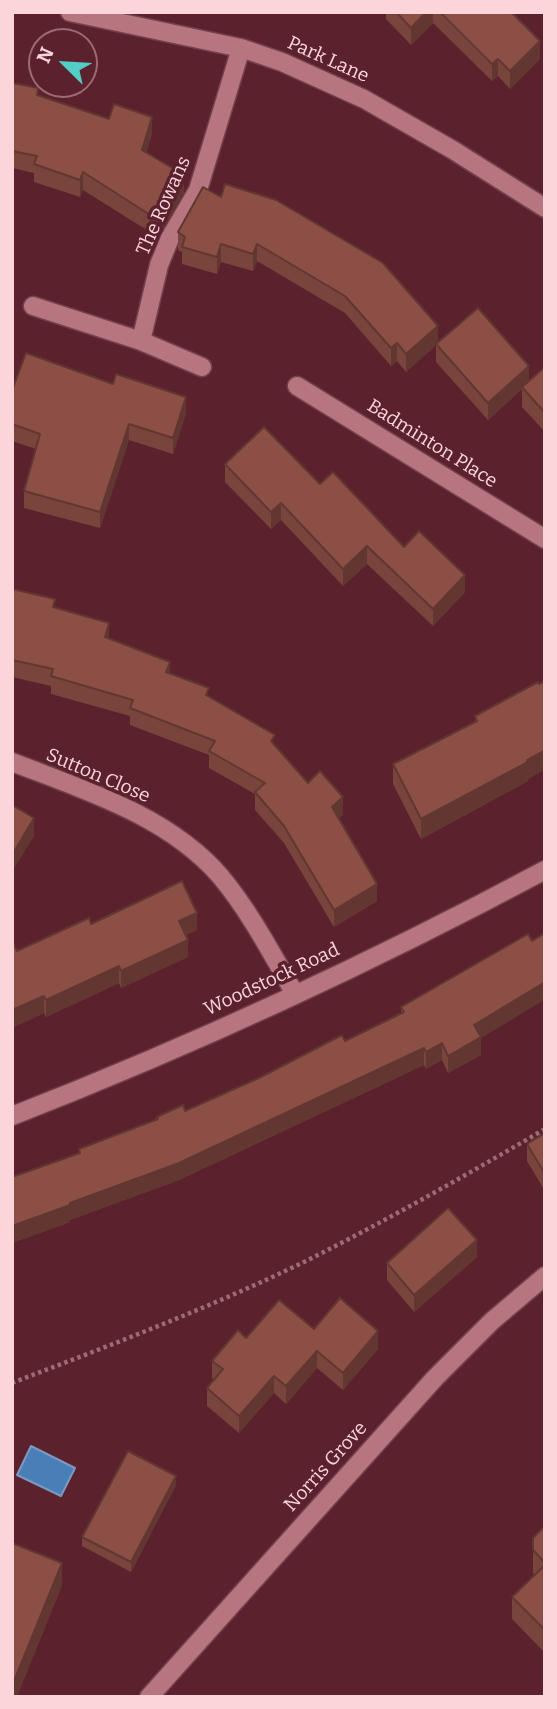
<!DOCTYPE html>
<html>
<head>
<meta charset="utf-8">
<style>
  body { margin:0 }
  #map { position:relative; width:557px; height:1709px; overflow:hidden; background:#5b222e; font-family:Bitter,serif }
  canvas { display:block }
  .frame { position:absolute; inset:0; border:14px solid #fbd5da; pointer-events:none }
  .north { position:absolute; left:28px; top:28px; width:70px; height:70px; box-sizing:border-box; background:#5b222e; border:2px solid #9b6a73; border-radius:50%; rotate:294deg; font-size:19px; font-weight:700; line-height:28px; text-align:center; color:#fbd5da }
  .north::after { content:''; display:block; margin:auto; width:24px; height:32px; background:#54cdc6; clip-path:polygon(50% 0,100% 100%,50% 72%,0 100%) }
</style>
</head>
<body>
<div id="map">
<canvas width="557" height="1709"></canvas>
<div class="frame"></div>
<div class="north">N</div>
</div>
<script>
const context = document.querySelector('canvas').getContext('2d');
context.lineJoin = 'round';
function paint(path, color) { context.fillStyle = color; context.fill(path, 'evenodd'); }
function strokePath(path, color, width, dash) { context.strokeStyle = color; context.lineWidth = width; context.lineCap = dash ? 'butt' : 'round'; context.setLineDash(dash || []); context.stroke(path); }
function write(font, color, halo, rows, align = 'center') {
  context.font = font + ' Bitter,serif'; context.lineWidth = 7; context.setLineDash([]); context.textBaseline = 'middle'; context.strokeStyle = halo; context.fillStyle = color; for (const [text, x, y, turn = 0] of rows) {
    context.save(); context.translate(x, y); context.rotate((+turn || 0) * Math.PI / 180); context.textAlign = isNaN(turn) ? turn : align; if (halo) context.strokeText(text, 0, 0); context.fillText(text, 0, 0); context.restore();
  }
}
const water = new Path2D(`
  M 31,1446 L 75,1468 L 61,1496 L 17,1475 Z`);
paint(water, '#487fb6');
strokePath(water, '#7e99c1', 2);
const minor = new Path2D(`
  M 70,12 L 241,48 L 282,62 L 364,99 L 453,150 L 545,208
  M 33,306 L 141,341 L 202,367
  M 141,341 L 159,265 L 170,238 L 198,190 L 241,48
  M 297,386 L 545,539
  M 12,762 C 84,790 169,816 221,877 C 250,912 272,954 295,994
  M 12,1116 C 194,1045 373,962 545,870
  M 149,1697 L 435,1378 L 492,1321 L 545,1276`);
strokePath(minor, '#73404d', 21);
strokePath(new Path2D(`
  M 12,1383 C 113,1344 215,1306 312,1258 C 391,1218 468,1174 545,1129`), '#9c6b74', 4.5, [3.5, 3.5]);
strokePath(minor, '#b7757f', 18);
paint(new Path2D(`
  M 386,12 L 511,12 L 540,59 L 510,89 L 498,76 L 492,81 L 433,23 L 411,45 L 386,19 Z
  M 12,83 L 38,95 L 152,134 L 146,153 L 184,192 L 158,237 L 83,190 L 80,197 L 34,182 L 34,173 L 12,168 Z
  M 203,187 L 438,343 L 529,381 L 545,367 L 545,432 L 522,407 L 522,389 L 488,420 L 436,362 L 436,345 L 406,372 L 397,361 L 391,366 L 345,313 L 257,261 L 253,271 L 221,262 L 217,274 L 182,264 L 182,252 L 178,250 L 178,232 Z
  M 12,391 L 186,413 L 173,454 L 129,440 L 100,528 L 24,508 L 24,491 L 36,449 L 12,441 Z
  M 225,464 L 320,484 L 465,592 L 433,626 L 367,564 L 343,586 L 281,520 L 271,529 L 225,482 Z
  M 12,589 L 55,607 L 170,673 L 209,697 L 275,745 L 308,783 L 343,814 L 338,819 L 377,901 L 334,927 L 284,843 L 255,810 L 255,794 L 209,768 L 209,755 L 130,725 L 130,716 L 51,694 L 51,686 L 12,677 Z
  M 545,681 L 545,769 L 528,779 L 528,781 L 421,839 L 393,784 L 393,764 L 475,722 L 475,716 Z
  M 197,930 L 186,935 L 188,957 L 121,988 L 119,983 L 46,1017 L 44,1013 L 12,1028 L 12,946 L 17,951 Z
  M 545,933 L 545,999 L 481,1038 L 481,1055 L 448,1073 L 442,1060 L 426,1069 L 424,1065 L 179,1180 L 70,1220 L 70,1222 L 12,1243 L 12,1177 L 79,1153 L 79,1149 L 157,1119 L 157,1117 L 185,1111 L 345,1041 L 401,1013 L 401,1007 L 532,941 Z
  M 545,1133 L 545,1191 L 527,1161 L 527,1144 Z
  M 477,1257 L 414,1312 L 387,1280 L 387,1263 Z
  M 314,1329 L 378,1349 L 343,1390 L 317,1368 L 286,1404 L 274,1393 L 239,1433 L 207,1406 L 207,1388 L 214,1380 L 212,1378 L 212,1361 L 246,1338 Z
  M 176,1485 L 131,1572 L 82,1546 L 82,1537 Z
  M 545,1528 L 545,1653 L 512,1619 L 512,1597 L 534,1575 L 533,1573 L 533,1538 Z`), '#78443c');
paint(new Path2D(`
  M 426,12 L 433,12 L 433,23 L 411,45 L 411,28 Z
  M 540,41 L 540,59 L 510,89 L 510,71 Z
  M 498,59 L 498,76 L 492,81 L 492,64 Z
  M 152,117 L 152,134 L 142,167 L 142,150 Z
  M 83,172 L 83,190 L 80,197 L 80,180 Z
  M 184,175 L 184,192 L 158,237 L 158,220 Z
  M 221,244 L 221,262 L 217,274 L 217,257 Z
  M 257,244 L 257,261 L 253,271 L 253,254 Z
  M 438,326 L 438,343 L 406,372 L 406,354 Z
  M 397,343 L 397,361 L 391,366 L 391,348 Z
  M 529,366 L 529,383 L 522,387 L 522,389 L 488,420 L 488,403 Z
  M 186,397 L 186,413 L 173,454 L 173,438 Z
  M 129,424 L 129,440 L 100,528 L 100,512 Z
  M 281,503 L 281,520 L 271,529 L 271,512 Z
  M 367,546 L 367,564 L 343,586 L 343,569 Z
  M 465,575 L 465,592 L 433,626 L 433,609 Z
  M 109,623 L 109,640 L 105,637 Z
  M 170,662 L 170,679 L 166,672 Z
  M 545,750 L 545,769 L 528,779 L 528,781 L 421,839 L 421,819 Z
  M 343,797 L 343,814 L 332,824 L 332,807 Z
  M 34,818 L 34,836 L 12,872 L 12,855 Z
  M 377,884 L 377,901 L 334,927 L 334,910 Z
  M 197,913 L 197,930 L 179,938 L 179,921 Z
  M 188,940 L 188,957 L 121,988 L 121,971 Z
  M 119,966 L 119,983 L 46,1017 L 46,1000 Z
  M 545,982 L 545,999 L 481,1038 L 481,1055 L 448,1073 L 448,1056 L 474,1025 Z
  M 44,996 L 44,1013 L 12,1028 L 12,1010 Z
  M 442,1043 L 442,1060 L 426,1069 L 426,1052 Z
  M 424,1048 L 424,1065 L 179,1180 L 70,1220 L 70,1222 L 12,1243 L 12,1226 L 70,1203 Z
  M 477,1240 L 477,1257 L 414,1312 L 414,1295 Z
  M 378,1331 L 378,1349 L 343,1390 L 343,1373 Z
  M 317,1351 L 317,1368 L 286,1404 L 286,1386 Z
  M 274,1376 L 274,1393 L 239,1433 L 239,1416 Z
  M 176,1476 L 176,1485 L 131,1572 L 131,1562 Z
  M 62,1563 L 62,1586 L 17,1697 L 12,1697 L 12,1686 Z`), '#623731');
const building = new Path2D(`
  M 396,12 L 426,12 L 411,28 Z
  M 440,12 L 511,12 L 540,41 L 510,71 L 498,59 L 492,64 Z
  M 12,83 L 38,88 L 37,95 L 109,119 L 114,104 L 152,117 L 142,150 L 184,175 L 158,220 L 83,172 L 80,180 L 34,164 L 37,156 L 12,151 Z
  M 225,184 L 276,200 L 383,263 L 438,326 L 406,354 L 397,343 L 391,348 L 345,296 L 257,244 L 253,254 L 221,244 L 217,257 L 182,247 L 185,237 L 178,232 L 203,187 L 221,197 Z
  M 478,308 L 529,366 L 488,403 L 436,344 Z
  M 26,353 L 113,384 L 116,374 L 186,397 L 173,438 L 129,424 L 100,512 L 24,491 L 40,434 L 12,424 L 12,391 Z
  M 545,367 L 545,413 L 522,387 Z
  M 264,427 L 320,484 L 333,472 L 404,547 L 419,531 L 465,575 L 433,609 L 367,546 L 343,569 L 281,503 L 271,512 L 225,464 Z
  M 12,589 L 55,599 L 53,607 L 109,623 L 105,637 L 170,662 L 166,672 L 209,688 L 206,695 L 275,735 L 271,741 L 308,783 L 320,771 L 343,797 L 332,807 L 377,884 L 334,910 L 284,826 L 255,792 L 265,783 L 209,751 L 215,741 L 130,708 L 133,700 L 51,676 L 53,669 L 12,660 Z
  M 545,681 L 545,750 L 527,760 L 528,762 L 421,819 L 393,764 L 477,721 L 475,716 L 538,682 L 539,684 Z
  M 12,805 L 34,818 L 12,855 Z
  M 182,881 L 197,913 L 179,921 L 188,940 L 121,971 L 119,966 L 46,1000 L 44,996 L 12,1010 L 12,946 L 14,945 L 17,951 L 89,918 L 91,924 Z
  M 545,933 L 545,982 L 474,1025 L 481,1037 L 448,1056 L 442,1043 L 426,1052 L 424,1048 L 179,1163 L 70,1203 L 70,1205 L 12,1226 L 12,1177 L 80,1153 L 79,1149 L 158,1119 L 157,1117 L 183,1105 L 185,1111 L 261,1077 L 342,1035 L 345,1041 L 404,1012 L 401,1007 L 528,934 L 532,941 Z
  M 545,1133 L 545,1174 L 527,1144 Z
  M 448,1208 L 477,1240 L 414,1295 L 387,1263 Z
  M 340,1298 L 378,1331 L 343,1373 L 317,1351 L 286,1386 L 274,1376 L 239,1416 L 207,1388 L 223,1369 L 212,1361 L 238,1330 L 246,1338 L 279,1300 L 314,1329 Z
  M 128,1451 L 176,1476 L 131,1562 L 82,1537 Z
  M 543,1528 L 545,1528 L 545,1563 L 533,1550 L 533,1538 Z
  M 12,1543 L 62,1563 L 12,1686 Z
  M 545,1565 L 545,1630 L 512,1597 Z`);
paint(building, '#8c4f46');
strokePath(building, '#623731', 2);
write('19px', '#fbd5da', '#5b222e', [
  ["Park Lane",328,60,24],
  ["The Rowans",164,206,-66],
  ["Badminton Place",432,444,32],
  ["Sutton Close",98,776,23],
  ["Woodstock Road",272,980,-25],
  ["Norris Grove",326,1467,-48]
]);
</script>
</body>
</html>
